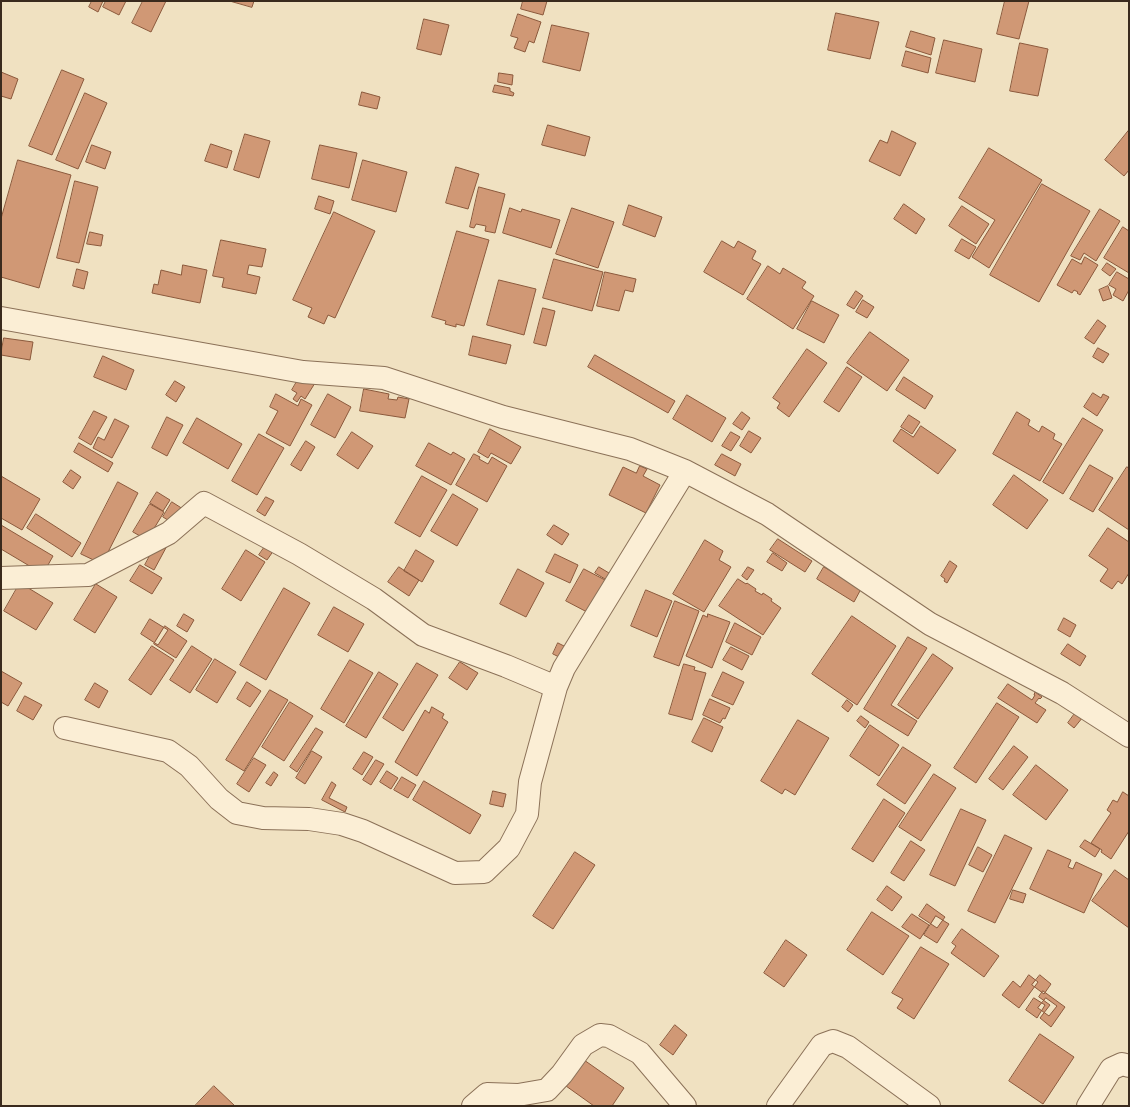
<!DOCTYPE html>
<html>
<head>
<meta charset="utf-8">
<style>
  body { margin:0 }
  #map { position:relative; width:1130px; height:1107px; overflow:hidden; background:#f0e1c1; font-family:Lora,serif }
  canvas { display:block }
  .frame { position:absolute; inset:0; border:2px solid #3a2a1d; pointer-events:none }
</style>
</head>
<body>
<div id="map">
<canvas width="1130" height="1107"></canvas>
<div class="frame"></div>
</div>
<script>
const context = document.querySelector('canvas').getContext('2d');
context.lineJoin = 'round';
function paint(path, color) { context.fillStyle = color; context.fill(path, 'evenodd'); }
function strokePath(path, color, width, dash) { context.strokeStyle = color; context.lineWidth = width; context.lineCap = dash ? 'butt' : 'round'; context.setLineDash(dash || []); context.stroke(path); }
const building = new Path2D(`
  M 92,1 L 103,1 L 98,12 L 89,7 Z
  M 106,1 L 126,1 L 119,15 L 103,7 Z
  M 143,1 L 166,1 L 151,32 L 132,23 Z
  M 230,1 L 254,1 L 252,7 Z
  M 523,1 L 547,1 L 543,15 L 521,9 Z
  M 1005,1 L 1029,1 L 1019,39 L 997,34 Z
  M 836,13 L 879,22 L 870,59 L 828,50 Z
  M 518,14 L 541,22 L 534,43 L 529,41 L 525,52 L 514,48 L 518,38 L 511,36 Z
  M 424,19 L 449,25 L 441,55 L 417,49 Z
  M 552,25 L 589,33 L 580,71 L 543,62 Z
  M 911,31 L 935,38 L 931,55 L 906,47 Z
  M 944,40 L 982,49 L 975,82 L 936,73 Z
  M 1020,43 L 1048,49 L 1038,96 L 1010,91 Z
  M 906,51 L 931,58 L 928,73 L 902,66 Z
  M 62,70 L 84,79 L 52,155 L 29,146 Z
  M 1,72 L 18,79 L 11,99 L 1,96 Z
  M 499,73 L 513,75 L 512,85 L 498,82 Z
  M 495,85 L 510,88 L 510,91 L 514,93 L 513,96 L 493,92 Z
  M 362,92 L 380,97 L 377,109 L 359,105 Z
  M 85,93 L 107,103 L 78,169 L 56,160 Z
  M 548,125 L 590,137 L 585,156 L 542,145 Z
  M 1129,130 L 1129,170 L 1124,176 L 1105,160 Z
  M 892,131 L 916,143 L 900,176 L 869,161 L 880,140 L 887,143 Z
  M 245,134 L 270,141 L 259,178 L 234,170 Z
  M 211,144 L 232,151 L 227,168 L 205,161 Z
  M 92,145 L 111,152 L 105,169 L 86,162 Z
  M 320,145 L 357,153 L 349,188 L 312,179 Z
  M 989,148 L 1042,180 L 989,268 L 972,257 L 995,220 L 959,198 Z
  M 18,160 L 71,175 L 39,288 L 1,277 L 1,219 Z
  M 363,160 L 407,172 L 396,212 L 352,200 Z
  M 456,167 L 479,174 L 468,209 L 446,203 Z
  M 75,181 L 98,187 L 79,263 L 57,258 Z
  M 1042,184 L 1090,211 L 1039,302 L 990,275 Z
  M 479,187 L 505,194 L 495,233 L 485,231 L 486,226 L 476,224 L 474,228 L 470,227 Z
  M 319,196 L 334,201 L 330,214 L 315,209 Z
  M 904,204 L 925,219 L 916,234 L 894,219 Z
  M 629,205 L 662,217 L 655,237 L 623,225 Z
  M 962,206 L 989,224 L 976,244 L 949,226 Z
  M 510,208 L 521,212 L 522,209 L 560,220 L 551,248 L 503,233 Z
  M 572,208 L 614,222 L 598,268 L 556,254 Z
  M 1100,209 L 1120,221 L 1096,261 L 1084,253 L 1080,260 L 1071,256 Z
  M 334,212 L 375,231 L 335,318 L 328,315 L 324,324 L 308,317 L 312,308 L 293,300 Z
  M 1123,227 L 1129,231 L 1129,273 L 1104,258 Z
  M 457,231 L 489,240 L 464,326 L 456,324 L 456,327 L 445,324 L 446,321 L 432,317 Z
  M 90,232 L 103,235 L 101,246 L 87,244 Z
  M 962,239 L 976,247 L 969,259 L 955,251 Z
  M 221,240 L 266,249 L 262,267 L 249,265 L 247,274 L 260,277 L 256,294 L 222,287 L 224,278 L 213,276 Z
  M 722,241 L 734,248 L 738,241 L 756,251 L 752,259 L 761,264 L 743,295 L 704,272 Z
  M 1085,257 L 1098,265 L 1080,295 L 1077,293 L 1078,292 L 1074,290 L 1072,293 L 1057,285 L 1072,259 L 1081,264 Z
  M 554,259 L 603,272 L 592,311 L 543,298 Z
  M 1107,263 L 1116,269 L 1110,276 L 1102,270 Z
  M 183,265 L 207,270 L 200,303 L 152,293 L 154,284 L 158,285 L 161,270 L 181,275 Z
  M 768,266 L 780,274 L 783,268 L 806,282 L 802,288 L 814,296 L 793,329 L 747,299 Z
  M 77,269 L 88,272 L 84,289 L 73,286 Z
  M 605,272 L 636,279 L 633,292 L 625,290 L 619,311 L 597,306 Z
  M 1117,272 L 1129,279 L 1129,290 L 1123,301 L 1113,295 L 1116,289 L 1109,285 Z
  M 499,280 L 536,289 L 524,335 L 487,325 Z
  M 1108,286 L 1112,298 L 1103,301 L 1099,290 Z
  M 856,291 L 863,296 L 854,309 L 847,305 Z
  M 863,300 L 874,307 L 867,318 L 856,312 Z
  M 812,301 L 839,315 L 824,343 L 797,329 Z
  M 543,308 L 555,311 L 546,346 L 534,343 Z
  M 1098,320 L 1106,326 L 1094,344 L 1085,338 Z
  M 870,332 L 909,360 L 887,391 L 847,363 Z
  M 473,336 L 511,345 L 506,364 L 469,355 Z
  M 4,338 L 33,342 L 30,360 L 1,355 Z
  M 1098,348 L 1109,354 L 1103,363 L 1093,357 Z
  M 807,349 L 827,363 L 789,417 L 777,408 L 780,403 L 773,398 Z
  M 595,355 L 675,401 L 668,413 L 588,367 Z
  M 103,356 L 134,370 L 126,390 L 94,377 Z
  M 847,367 L 862,377 L 839,412 L 824,402 Z
  M 904,377 L 933,396 L 925,409 L 896,390 Z
  M 299,378 L 315,383 L 305,399 L 301,396 L 297,402 L 293,399 L 297,393 L 292,390 Z
  M 175,381 L 185,387 L 176,402 L 166,395 Z
  M 364,389 L 389,394 L 388,399 L 397,400 L 398,397 L 409,399 L 405,418 L 360,411 Z
  M 1093,393 L 1101,398 L 1103,394 L 1109,397 L 1097,416 L 1084,407 Z
  M 276,394 L 298,406 L 301,399 L 312,405 L 290,446 L 266,433 L 278,411 L 270,407 Z
  M 328,394 L 351,407 L 335,438 L 311,425 Z
  M 687,395 L 726,418 L 712,442 L 673,419 Z
  M 94,411 L 107,417 L 91,445 L 79,438 Z
  M 742,412 L 750,418 L 742,430 L 733,424 Z
  M 1017,412 L 1030,420 L 1028,425 L 1039,432 L 1042,426 L 1055,434 L 1053,439 L 1062,444 L 1040,481 L 993,454 Z
  M 909,415 L 920,422 L 912,434 L 901,427 Z
  M 167,417 L 183,425 L 167,456 L 152,448 Z
  M 197,418 L 242,444 L 228,469 L 183,443 Z
  M 1083,418 L 1103,430 L 1063,494 L 1043,482 Z
  M 115,419 L 129,426 L 112,458 L 93,448 L 98,437 L 104,440 Z
  M 921,426 L 956,450 L 938,474 L 893,441 L 901,429 L 913,437 Z
  M 490,429 L 521,447 L 511,464 L 491,453 L 488,458 L 478,452 Z
  M 749,431 L 761,438 L 751,453 L 740,446 Z
  M 352,432 L 373,446 L 358,469 L 337,455 Z
  M 731,432 L 740,437 L 731,451 L 722,446 Z
  M 259,434 L 284,448 L 257,495 L 232,481 Z
  M 306,441 L 315,447 L 301,471 L 291,465 Z
  M 79,443 L 113,463 L 108,472 L 74,452 Z
  M 429,443 L 451,455 L 453,452 L 465,459 L 451,485 L 416,466 Z
  M 474,454 L 480,457 L 479,459 L 488,464 L 492,457 L 507,466 L 487,502 L 456,485 Z
  M 722,454 L 741,464 L 735,476 L 715,465 Z
  M 1090,465 L 1113,478 L 1093,512 L 1070,499 Z
  M 640,466 L 647,469 L 643,476 L 660,485 L 646,513 L 609,495 L 623,467 L 636,473 Z
  M 1127,467 L 1129,468 L 1129,530 L 1099,510 Z
  M 71,470 L 81,477 L 73,489 L 63,482 Z
  M 1014,475 L 1048,500 L 1027,529 L 993,505 Z
  M 1,476 L 40,499 L 22,530 L 1,518 Z
  M 422,476 L 447,490 L 420,537 L 395,523 Z
  M 118,482 L 138,493 L 102,564 L 81,554 Z
  M 157,492 L 170,500 L 163,511 L 150,503 Z
  M 453,494 L 478,509 L 457,546 L 431,531 Z
  M 266,497 L 274,501 L 265,516 L 257,511 Z
  M 172,502 L 183,509 L 174,524 L 163,517 Z
  M 150,504 L 164,512 L 147,540 L 133,532 Z
  M 36,514 L 81,543 L 72,557 L 27,528 Z
  M 1,525 L 53,556 L 43,574 L 1,549 Z
  M 554,525 L 569,534 L 562,545 L 547,535 Z
  M 1108,528 L 1129,542 L 1129,573 L 1122,584 L 1118,581 L 1112,589 L 1100,581 L 1108,569 L 1089,556 Z
  M 159,539 L 168,544 L 154,570 L 145,565 Z
  M 778,539 L 812,561 L 805,572 L 770,550 Z
  M 705,540 L 723,551 L 719,560 L 731,567 L 704,612 L 673,594 Z
  M 266,545 L 274,550 L 267,560 L 259,555 Z
  M 246,550 L 265,562 L 241,601 L 222,589 Z
  M 416,550 L 434,561 L 422,582 L 404,571 Z
  M 773,553 L 787,563 L 782,571 L 767,562 Z
  M 555,554 L 578,565 L 570,583 L 546,572 Z
  M 950,561 L 957,566 L 947,583 L 944,581 L 945,579 L 941,576 Z
  M 140,565 L 162,578 L 152,594 L 130,581 Z
  M 399,567 L 419,580 L 409,596 L 388,582 Z
  M 599,567 L 614,576 L 610,582 L 595,573 Z
  M 748,567 L 754,570 L 747,580 L 742,576 Z
  M 824,567 L 861,589 L 854,602 L 817,579 Z
  M 518,569 L 544,583 L 526,617 L 500,604 Z
  M 584,569 L 605,580 L 587,612 L 566,601 Z
  M 738,579 L 746,584 L 747,583 L 756,589 L 755,591 L 762,595 L 763,593 L 772,599 L 771,601 L 781,608 L 763,635 L 719,606 Z
  M 20,583 L 53,603 L 36,630 L 4,611 Z
  M 96,584 L 117,597 L 95,633 L 74,620 Z
  M 284,588 L 310,603 L 266,680 L 240,665 Z
  M 646,590 L 672,601 L 657,637 L 631,626 Z
  M 675,601 L 699,611 L 679,666 L 654,657 Z
  M 334,607 L 364,624 L 348,652 L 318,635 Z
  M 184,614 L 194,620 L 187,632 L 177,626 Z
  M 708,614 L 730,622 L 712,668 L 686,656 L 703,615 L 707,617 Z
  M 852,616 L 896,646 L 857,705 L 812,674 Z
  M 1064,618 L 1076,625 L 1070,637 L 1058,630 Z
  M 150,619 L 168,630 L 158,645 L 141,634 Z
  M 735,623 L 761,637 L 752,655 L 726,642 Z
  M 165,626 L 187,641 L 176,658 L 154,644 Z
  M 908,637 L 927,648 L 891,705 L 917,721 L 908,736 L 864,709 Z
  M 558,643 L 574,651 L 569,662 L 553,654 Z
  M 1068,644 L 1086,656 L 1080,666 L 1061,654 Z
  M 152,646 L 174,660 L 151,695 L 129,680 Z
  M 192,646 L 212,659 L 190,693 L 170,680 Z
  M 731,647 L 749,656 L 742,670 L 723,660 Z
  M 933,654 L 953,668 L 918,719 L 898,705 Z
  M 215,659 L 236,672 L 217,703 L 196,690 Z
  M 350,660 L 373,673 L 344,723 L 321,709 Z
  M 460,662 L 478,673 L 467,690 L 449,678 Z
  M 417,663 L 438,675 L 403,731 L 383,718 Z
  M 684,664 L 695,667 L 694,670 L 706,673 L 692,720 L 669,714 Z
  M 1,671 L 22,683 L 8,706 L 1,702 Z
  M 379,672 L 398,684 L 366,738 L 346,726 Z
  M 723,672 L 744,682 L 733,705 L 712,696 Z
  M 247,682 L 261,691 L 250,707 L 237,699 Z
  M 95,683 L 108,691 L 99,708 L 85,700 Z
  M 1008,684 L 1032,700 L 1035,695 L 1034,695 L 1035,692 L 1042,697 L 1040,699 L 1039,698 L 1035,703 L 1046,710 L 1037,723 L 998,698 Z
  M 270,690 L 288,700 L 244,771 L 226,760 Z
  M 25,696 L 42,705 L 33,720 L 17,711 Z
  M 710,699 L 730,708 L 725,719 L 723,718 L 720,723 L 703,715 Z
  M 847,700 L 853,705 L 848,712 L 842,707 Z
  M 290,702 L 313,716 L 284,761 L 262,747 Z
  M 997,703 L 1019,717 L 976,783 L 954,768 Z
  M 432,707 L 444,714 L 442,718 L 448,722 L 417,776 L 395,762 L 425,710 L 429,713 Z
  M 1076,712 L 1083,717 L 1074,728 L 1068,723 Z
  M 861,716 L 869,722 L 865,728 L 857,721 Z
  M 704,718 L 723,727 L 712,752 L 692,742 Z
  M 798,720 L 829,738 L 795,795 L 785,789 L 782,794 L 761,781 Z
  M 870,725 L 899,745 L 879,776 L 850,756 Z
  M 316,728 L 323,732 L 297,772 L 290,767 Z
  M 1014,746 L 1028,757 L 1003,790 L 989,779 Z
  M 903,747 L 931,765 L 905,804 L 877,785 Z
  M 312,751 L 322,757 L 305,784 L 296,778 Z
  M 364,752 L 373,757 L 362,775 L 353,769 Z
  M 254,758 L 266,765 L 249,792 L 237,784 Z
  M 376,760 L 384,764 L 371,785 L 363,780 Z
  M 1036,765 L 1068,790 L 1046,820 L 1013,795 Z
  M 387,771 L 398,778 L 391,789 L 380,782 Z
  M 274,772 L 278,775 L 271,786 L 266,783 Z
  M 934,774 L 956,788 L 921,841 L 899,827 Z
  M 402,777 L 416,785 L 408,798 L 394,790 Z
  M 424,781 L 481,815 L 470,834 L 413,800 Z
  M 332,782 L 336,785 L 329,798 L 347,807 L 345,812 L 322,800 Z
  M 493,791 L 506,794 L 503,807 L 490,804 Z
  M 1123,792 L 1129,796 L 1129,831 L 1111,859 L 1101,852 L 1102,850 L 1091,843 L 1111,813 L 1107,810 L 1113,800 L 1117,802 Z
  M 884,799 L 905,813 L 873,862 L 852,849 Z
  M 961,809 L 986,820 L 955,886 L 930,875 Z
  M 1005,835 L 1032,848 L 995,923 L 968,911 Z
  M 1085,840 L 1100,849 L 1095,857 L 1080,847 Z
  M 911,841 L 925,850 L 904,881 L 891,873 Z
  M 978,847 L 992,855 L 983,872 L 969,865 Z
  M 1048,850 L 1071,860 L 1068,867 L 1073,869 L 1076,862 L 1102,874 L 1084,913 L 1030,889 Z
  M 575,852 L 595,865 L 553,929 L 533,916 Z
  M 1115,870 L 1129,880 L 1129,928 L 1092,901 Z
  M 887,886 L 902,897 L 892,911 L 877,900 Z
  M 1013,890 L 1026,894 L 1023,903 L 1010,899 Z
  M 927,904 L 945,917 L 937,928 L 919,916 Z
  M 872,912 L 909,936 L 883,975 L 847,950 Z
  M 912,914 L 929,925 L 920,939 L 902,927 Z
  M 936,916 L 949,924 L 937,943 L 924,935 Z
  M 962,929 L 999,956 L 984,977 L 951,953 L 956,946 L 952,943 Z
  M 786,940 L 807,955 L 784,987 L 764,973 Z
  M 921,947 L 949,964 L 914,1019 L 897,1008 L 903,999 L 892,993 Z
  M 1029,975 L 1038,982 L 1019,1008 L 1002,995 L 1013,981 L 1020,987 Z
  M 1040,975 L 1051,984 L 1044,994 L 1032,985 Z
  M 1043,991 L 1065,1007 L 1051,1027 L 1040,1018 L 1050,1005 L 1039,997 Z
  M 1034,998 L 1045,1005 L 1037,1018 L 1026,1010 Z
  M 1046,998 L 1057,1006 L 1049,1016 L 1038,1008 Z
  M 675,1025 L 687,1035 L 673,1055 L 660,1045 Z
  M 1040,1034 L 1074,1057 L 1043,1104 L 1009,1081 Z
  M 584,1060 L 624,1088 L 612,1106 L 594,1106 L 566,1086 Z
  M 214,1086 L 235,1106 L 197,1106 L 196,1105 Z`);
paint(building, '#d09875');
strokePath(building, '#8b593c', 1);
const street = new Path2D(`
  M 1,318 L 303,372 L 384,378 L 503,417 L 630,449 L 685,471 L 767,514 L 930,624 L 1062,693 L 1129,736
  M 1,578 L 88,575 L 169,533 L 204,503 L 299,554 L 374,599 L 423,635 L 506,666 L 556,687
  M 65,728 L 168,751 L 189,766 L 219,799 L 237,813 L 263,818 L 309,819 L 342,824 L 363,831 L 455,873 L 484,872 L 509,848 L 527,814 L 530,782 L 556,687 L 564,668 L 685,471
  M 473,1106 L 487,1094 L 518,1095 L 547,1090 L 562,1074 L 583,1045 L 600,1035 L 609,1036 L 640,1053 L 685,1106
  M 778,1106 L 822,1045 L 833,1041 L 848,1047 L 929,1106
  M 1088,1106 L 1111,1069 L 1122,1064 L 1129,1066`);
strokePath(street, '#8b7158', 24);
strokePath(street, '#fbeed5', 22);
</script>
</body>
</html>
